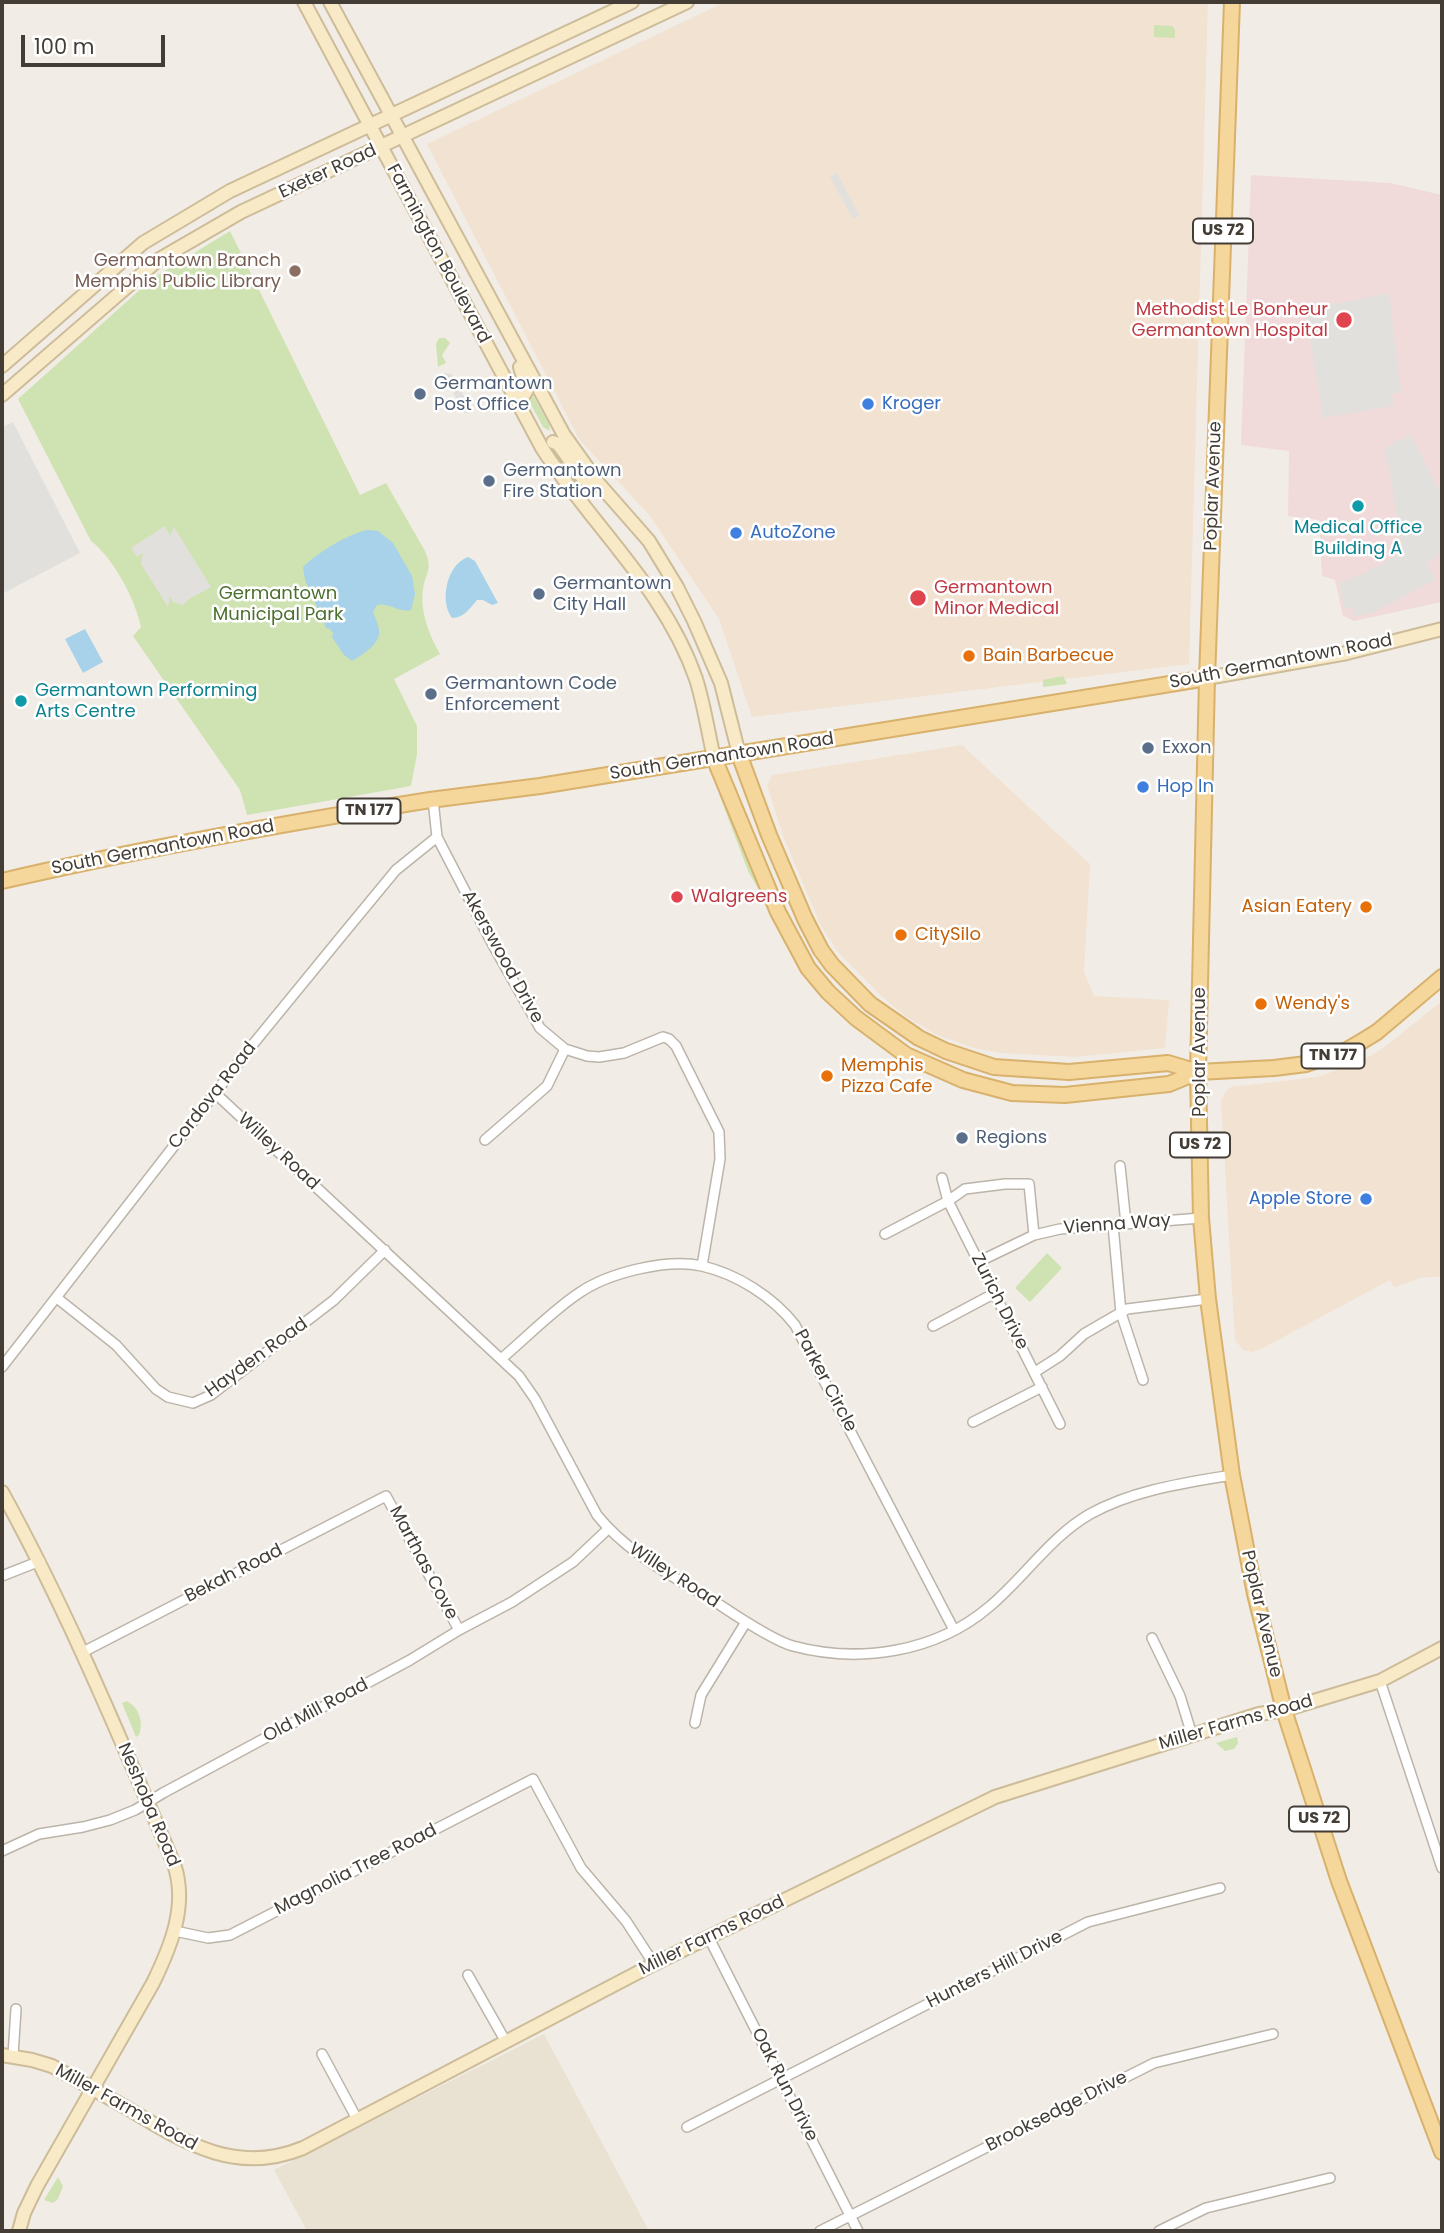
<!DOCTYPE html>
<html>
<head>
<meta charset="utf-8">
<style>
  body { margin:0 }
  #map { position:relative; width:1444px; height:2233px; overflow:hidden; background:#f1ede6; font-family:Poppins,sans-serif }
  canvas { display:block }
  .frame { position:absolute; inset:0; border:4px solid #433d36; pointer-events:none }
  .scale { position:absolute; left:21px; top:35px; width:144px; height:32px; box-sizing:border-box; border:4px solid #433d36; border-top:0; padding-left:9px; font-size:21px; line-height:24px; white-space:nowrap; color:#433d36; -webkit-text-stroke:5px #fff; paint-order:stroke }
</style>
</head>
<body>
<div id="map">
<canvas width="1444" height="2233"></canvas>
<div class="frame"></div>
<div class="scale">100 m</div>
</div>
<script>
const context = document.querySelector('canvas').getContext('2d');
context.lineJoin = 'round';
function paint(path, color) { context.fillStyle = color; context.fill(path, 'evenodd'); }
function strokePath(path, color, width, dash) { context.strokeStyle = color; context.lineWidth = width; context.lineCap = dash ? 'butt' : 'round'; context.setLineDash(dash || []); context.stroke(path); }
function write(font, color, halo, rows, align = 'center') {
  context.font = font + ' Poppins,sans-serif'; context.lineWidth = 5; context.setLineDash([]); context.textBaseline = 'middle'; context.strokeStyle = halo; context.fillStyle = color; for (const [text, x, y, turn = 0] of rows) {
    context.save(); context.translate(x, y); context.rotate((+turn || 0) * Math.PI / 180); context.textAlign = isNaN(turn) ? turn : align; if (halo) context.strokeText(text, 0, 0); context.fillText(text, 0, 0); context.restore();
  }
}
paint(new Path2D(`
  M 725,2 L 1208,2 L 1189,664 L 752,717 L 719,619 L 650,516 L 579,439 L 427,144 Z
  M 962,745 L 1090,864 L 1084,972 L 1094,996 L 1169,1000 L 1165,1048 L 1075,1057 L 1001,1053 L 974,1048 L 937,1035 L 908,1018 L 880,995 L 837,951 L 820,924 L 783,836 L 767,785 L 772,775 Z
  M 1442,1001 L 1442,1276 L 1421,1278 L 1394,1287 L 1390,1280 L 1263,1348 L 1252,1352 L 1243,1350 L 1235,1340 L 1221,1100 L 1227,1090 L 1231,1087 L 1317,1077 L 1360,1062 L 1386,1046 Z`), '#f2e2d2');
paint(new Path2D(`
  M 544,2034 L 649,2231 L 307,2231 L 274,2170 Z`), '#e9e1d1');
paint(new Path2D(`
  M 1251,175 L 1390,183 L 1442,195 L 1442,602 L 1354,621 L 1343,616 L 1335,580 L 1322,576 L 1319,520 L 1288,516 L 1289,451 L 1241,445 Z`), '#f1dbda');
paint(new Path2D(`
  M 1154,25 L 1172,26 L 1175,30 L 1175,38 L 1154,37 Z
  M 230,231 L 360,495 L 386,483 L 425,551 C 433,571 426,571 423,589 C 420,613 429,634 440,654 L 394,679 L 417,726 L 417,754 L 411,786 L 247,815 L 240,790 L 133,636 L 141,627 C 135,599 114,559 91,541 L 18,399 L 153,278 Z
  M 439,338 L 445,338 L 450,343 L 442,355 L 446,363 L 438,367 L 436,344 Z
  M 531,392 L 549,424 L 550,431 L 543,427 L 528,399 Z
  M 1063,676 L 1067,684 L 1043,687 L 1043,680 Z
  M 721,793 L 768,903 L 767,904 L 748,871 L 719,794 Z
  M 1047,1253 L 1062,1268 L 1030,1302 L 1015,1288 Z
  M 126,1701 C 139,1706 144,1723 139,1735 L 136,1737 L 122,1703 Z
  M 1237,1737 L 1238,1743 L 1234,1749 L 1225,1751 L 1216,1743 Z
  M 58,2177 L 63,2186 L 58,2199 L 53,2203 L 44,2200 Z`), '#cfe2b2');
paint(new Path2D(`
  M 837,173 L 859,215 L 853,219 L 830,177 Z
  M 1389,293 L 1401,392 L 1392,394 L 1394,406 L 1323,418 L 1305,310 Z
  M 443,373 L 452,374 L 473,413 L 464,413 Z
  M 13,422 L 80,553 L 2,594 L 2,427 Z
  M 1411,434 L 1442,497 L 1442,554 L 1426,563 L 1435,580 L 1372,613 L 1354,616 L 1353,607 L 1345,609 L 1339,583 L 1362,574 L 1403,552 L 1385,448 Z
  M 165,526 L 170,536 L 174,527 L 211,587 L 189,599 L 183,605 L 173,602 L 170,597 L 168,607 L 141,564 L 143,553 L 137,557 L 131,548 Z`), '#e2e0dd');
paint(new Path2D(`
  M 368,530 L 378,531 L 393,543 L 412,576 L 415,594 L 411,610 C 398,613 390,602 377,605 L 373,612 C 375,617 378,624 379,630 C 381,644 363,654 352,661 L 344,655 L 332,637 L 333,633 L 330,629 L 326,628 L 305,580 L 303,567 C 316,554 349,533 368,530 Z
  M 468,557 L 475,561 L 498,603 L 492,605 L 483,600 L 477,600 C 470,608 464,618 452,618 C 439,601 447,564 468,557 Z
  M 85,629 L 103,662 L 83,673 L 65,639 Z`), '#a7d2e9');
const street = new Path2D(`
  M 433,800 L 437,837 L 493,945 L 540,1028 L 565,1049 L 587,1056 L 599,1057 L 624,1053 L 663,1037 L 669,1039 L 676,1046 L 719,1132 L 720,1159 L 702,1266
  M 215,1093 L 519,1376 L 535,1399 L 597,1515 C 629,1555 677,1578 720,1605 C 738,1617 774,1641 793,1646 C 860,1664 936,1652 989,1607 C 1024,1578 1050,1537 1090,1514 C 1133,1490 1184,1483 1232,1475
  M 485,1140 L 547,1086 L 565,1049
  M 1120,1166 L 1126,1224
  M 942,1178 L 948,1201 L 1060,1424
  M 1113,1225 L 1121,1313 L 1143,1380
  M 885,1234 L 948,1201 L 965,1189 L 1005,1184 L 1029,1184 L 1034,1235
  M 978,1262 L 1034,1235 L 1060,1229 L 1201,1218
  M 57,1298 L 116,1345 L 156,1389 L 168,1397 L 193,1403 L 211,1395 L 334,1300 L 385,1250
  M 933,1326 L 995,1293
  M 501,1359 C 526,1338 552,1311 579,1293 C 608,1273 667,1258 702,1266 C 737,1274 773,1297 795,1325 L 954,1630
  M 2,1367 L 254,1043 L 344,933 L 396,870 L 437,837
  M 1035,1372 L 1060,1356 L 1084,1334 L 1127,1309 L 1208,1299
  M 973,1422 L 1042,1387
  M 2,1576 L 40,1561
  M 1152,1638 L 1180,1696 L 1192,1735
  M 83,1652 L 386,1496 L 459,1630
  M 1380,1681 L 1442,1868
  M 695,1723 L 701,1695 L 746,1622
  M 2,1851 L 39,1834 L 83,1827 L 110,1820 L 135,1810 L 163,1793 L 410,1660 L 459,1630 L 512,1602 L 573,1562 L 608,1529
  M 175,1931 L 208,1938 L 230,1935 L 533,1779 L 581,1868 L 626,1921 L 654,1964
  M 709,1938 L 858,2231
  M 468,1975 L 506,2042
  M 322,2054 L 357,2119
  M 13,2056 L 16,2009
  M 687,2127 L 1088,1922 L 1220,1888
  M 820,2231 L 1154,2063 L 1273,2034
  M 1159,2231 L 1206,2208 L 1330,2178`);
const secondary = new Path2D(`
  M 304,2 L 542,448 C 592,526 665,589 696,679 C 704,704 708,732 714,758
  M 330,2 L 564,435 L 599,484 L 649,541 L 677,587 L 694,621 L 721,683 L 739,754
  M 2,366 L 143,243 L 230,191 L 632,2
  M 2,395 L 158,260 L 241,212 L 687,2
  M 518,404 L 527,390 L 520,367
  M 553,442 L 558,444 L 582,477 L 593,486
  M 1207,678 L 1347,653 L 1442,629
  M 2,1492 C 68,1612 120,1738 174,1864 C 188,1905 171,1946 153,1983 L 37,2186 L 24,2213 L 19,2231
  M 2,2055 L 32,2060 L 52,2066 C 77,2080 102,2094 127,2108 C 184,2142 235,2176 303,2148 L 654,1964 L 995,1797 L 1259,1714 L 1284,1710 L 1380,1681 L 1442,1648`);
const primary = new Path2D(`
  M 1232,2 L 1207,678 L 1198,1072 L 1201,1218 L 1208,1299 L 1232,1475 L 1255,1594 L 1284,1710 L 1339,1881 L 1442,2152
  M 739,754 L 769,835 L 805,919 L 821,950 L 832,965 L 870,1004 L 919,1038 L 946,1051 L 994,1067 L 1069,1072 L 1168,1063 L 1198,1072 L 1274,1068 L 1306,1064 L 1347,1050 L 1364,1040 L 1377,1032 L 1442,977
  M 714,758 L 778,912 L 808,968 L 828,992 L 856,1018 L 906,1055 L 963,1080 L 1012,1093 L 1065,1095 L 1169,1084 L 1198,1072
  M 2,881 C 143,848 287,823 430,800 C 467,795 503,791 540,786 C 762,751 984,715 1207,678`);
strokePath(street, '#bcb4a9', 12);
strokePath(secondary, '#cdbc99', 16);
strokePath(primary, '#d8b16c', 18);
strokePath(street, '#fff', 9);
strokePath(secondary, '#f9eac7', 12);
strokePath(primary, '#f5d69b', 14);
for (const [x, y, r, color] of [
  [295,271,7,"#8d6e63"],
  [1344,320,9,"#e0444e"],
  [420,394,7,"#5c6f8a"],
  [868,404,7,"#3f7fe0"],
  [489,481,7,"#5c6f8a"],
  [1358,506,7,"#0f9aa8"],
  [736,533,7,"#3f7fe0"],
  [539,594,7,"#5c6f8a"],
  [918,598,9,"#e0444e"],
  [969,656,7,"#e8710a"],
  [431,694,7,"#5c6f8a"],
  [21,701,7,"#0f9aa8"],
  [1148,748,7,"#5c6f8a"],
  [1143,787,7,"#3f7fe0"],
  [677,897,7,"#e0444e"],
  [1366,907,7,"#e8710a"],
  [901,935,7,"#e8710a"],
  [1261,1004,7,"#e8710a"],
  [827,1076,7,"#e8710a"],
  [962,1138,7,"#5c6f8a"],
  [1366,1199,7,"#3f7fe0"]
]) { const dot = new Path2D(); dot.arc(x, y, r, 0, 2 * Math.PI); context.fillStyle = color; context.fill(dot); strokePath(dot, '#fff', 2.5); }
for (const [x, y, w] of [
  [1223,231,60],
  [369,811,63],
  [1333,1056,63],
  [1200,1145,60],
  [1319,1819,60]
]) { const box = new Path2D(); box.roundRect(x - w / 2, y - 12.5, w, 25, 5); context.fillStyle = '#fff'; context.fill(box); strokePath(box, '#433d36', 2); }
write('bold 16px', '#433d36', null, [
  ["US 72",1223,231],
  ["TN 177",369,811],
  ["TN 177",1333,1056],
  ["US 72",1200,1145],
  ["US 72",1319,1819]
]);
write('18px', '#433d36', '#fff', [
  ["Exeter Road",328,172,-25],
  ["Farmington Boulevard",438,254,62],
  ["Poplar Avenue",1214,486,-88],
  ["South Germantown Road",1281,662,-11],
  ["South Germantown Road",722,757,-9],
  ["South Germantown Road",163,848,-11],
  ["Akerswood Drive",502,957,61],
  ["Poplar Avenue",1200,1052,-90],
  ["Cordova Road",213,1096,-52],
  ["Willey Road",278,1152,43],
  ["Vienna Way",1117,1225,-4],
  ["Zurich Drive",999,1302,63],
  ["Hayden Road",257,1358,-36],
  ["Parker Circle",825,1381,62],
  ["Marthas Cove",423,1563,62],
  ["Bekah Road",234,1574,-27],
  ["Willey Road",674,1576,33],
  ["Poplar Avenue",1261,1614,77],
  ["Old Mill Road",316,1711,-28],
  ["Miller Farms Road",1236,1723,-16],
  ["Neshoba Road",148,1805,67],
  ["Magnolia Tree Road",356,1870,-27],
  ["Miller Farms Road",712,1936,-26],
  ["Hunters Hill Drive",995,1970,-27],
  ["Oak Run Drive",784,2085,63],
  ["Miller Farms Road",126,2108,29],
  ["Brooksedge Drive",1057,2112,-27]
]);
write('18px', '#785e54', '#fff', [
  ["Germantown Branch",281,261],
  ["Memphis Public Library",281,282]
], 'right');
write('18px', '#be3a42', '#fff', [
  ["Methodist Le Bonheur",1328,310,"right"],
  ["Germantown Hospital",1328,331,"right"],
  ["Germantown",934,588],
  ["Minor Medical",934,609],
  ["Walgreens",691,897]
], 'left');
write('18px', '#4e5e75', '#fff', [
  ["Germantown",434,384],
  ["Post Office",434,405],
  ["Germantown",503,471],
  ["Fire Station",503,492],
  ["Germantown",553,584],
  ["City Hall",553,605],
  ["Germantown Code",445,684],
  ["Enforcement",445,705],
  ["Exxon",1162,748],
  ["Regions",976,1138]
], 'left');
write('18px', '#366cbe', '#fff', [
  ["Kroger",882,404],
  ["AutoZone",750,533],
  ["Hop In",1157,787],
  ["Apple Store",1352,1199,"right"]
], 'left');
write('18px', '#0d838f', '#fff', [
  ["Medical Office",1358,528],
  ["Building A",1358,549],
  ["Germantown Performing",35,691,"left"],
  ["Arts Centre",35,712,"left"]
]);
write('18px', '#4b6f2e', '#fff', [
  ["Germantown",278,594],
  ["Municipal Park",278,615]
]);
write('18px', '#c56008', '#fff', [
  ["Bain Barbecue",983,656],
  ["Asian Eatery",1352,907,"right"],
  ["CitySilo",915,935],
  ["Wendy's",1275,1004],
  ["Memphis",841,1066],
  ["Pizza Cafe",841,1087]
], 'left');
</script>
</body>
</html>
